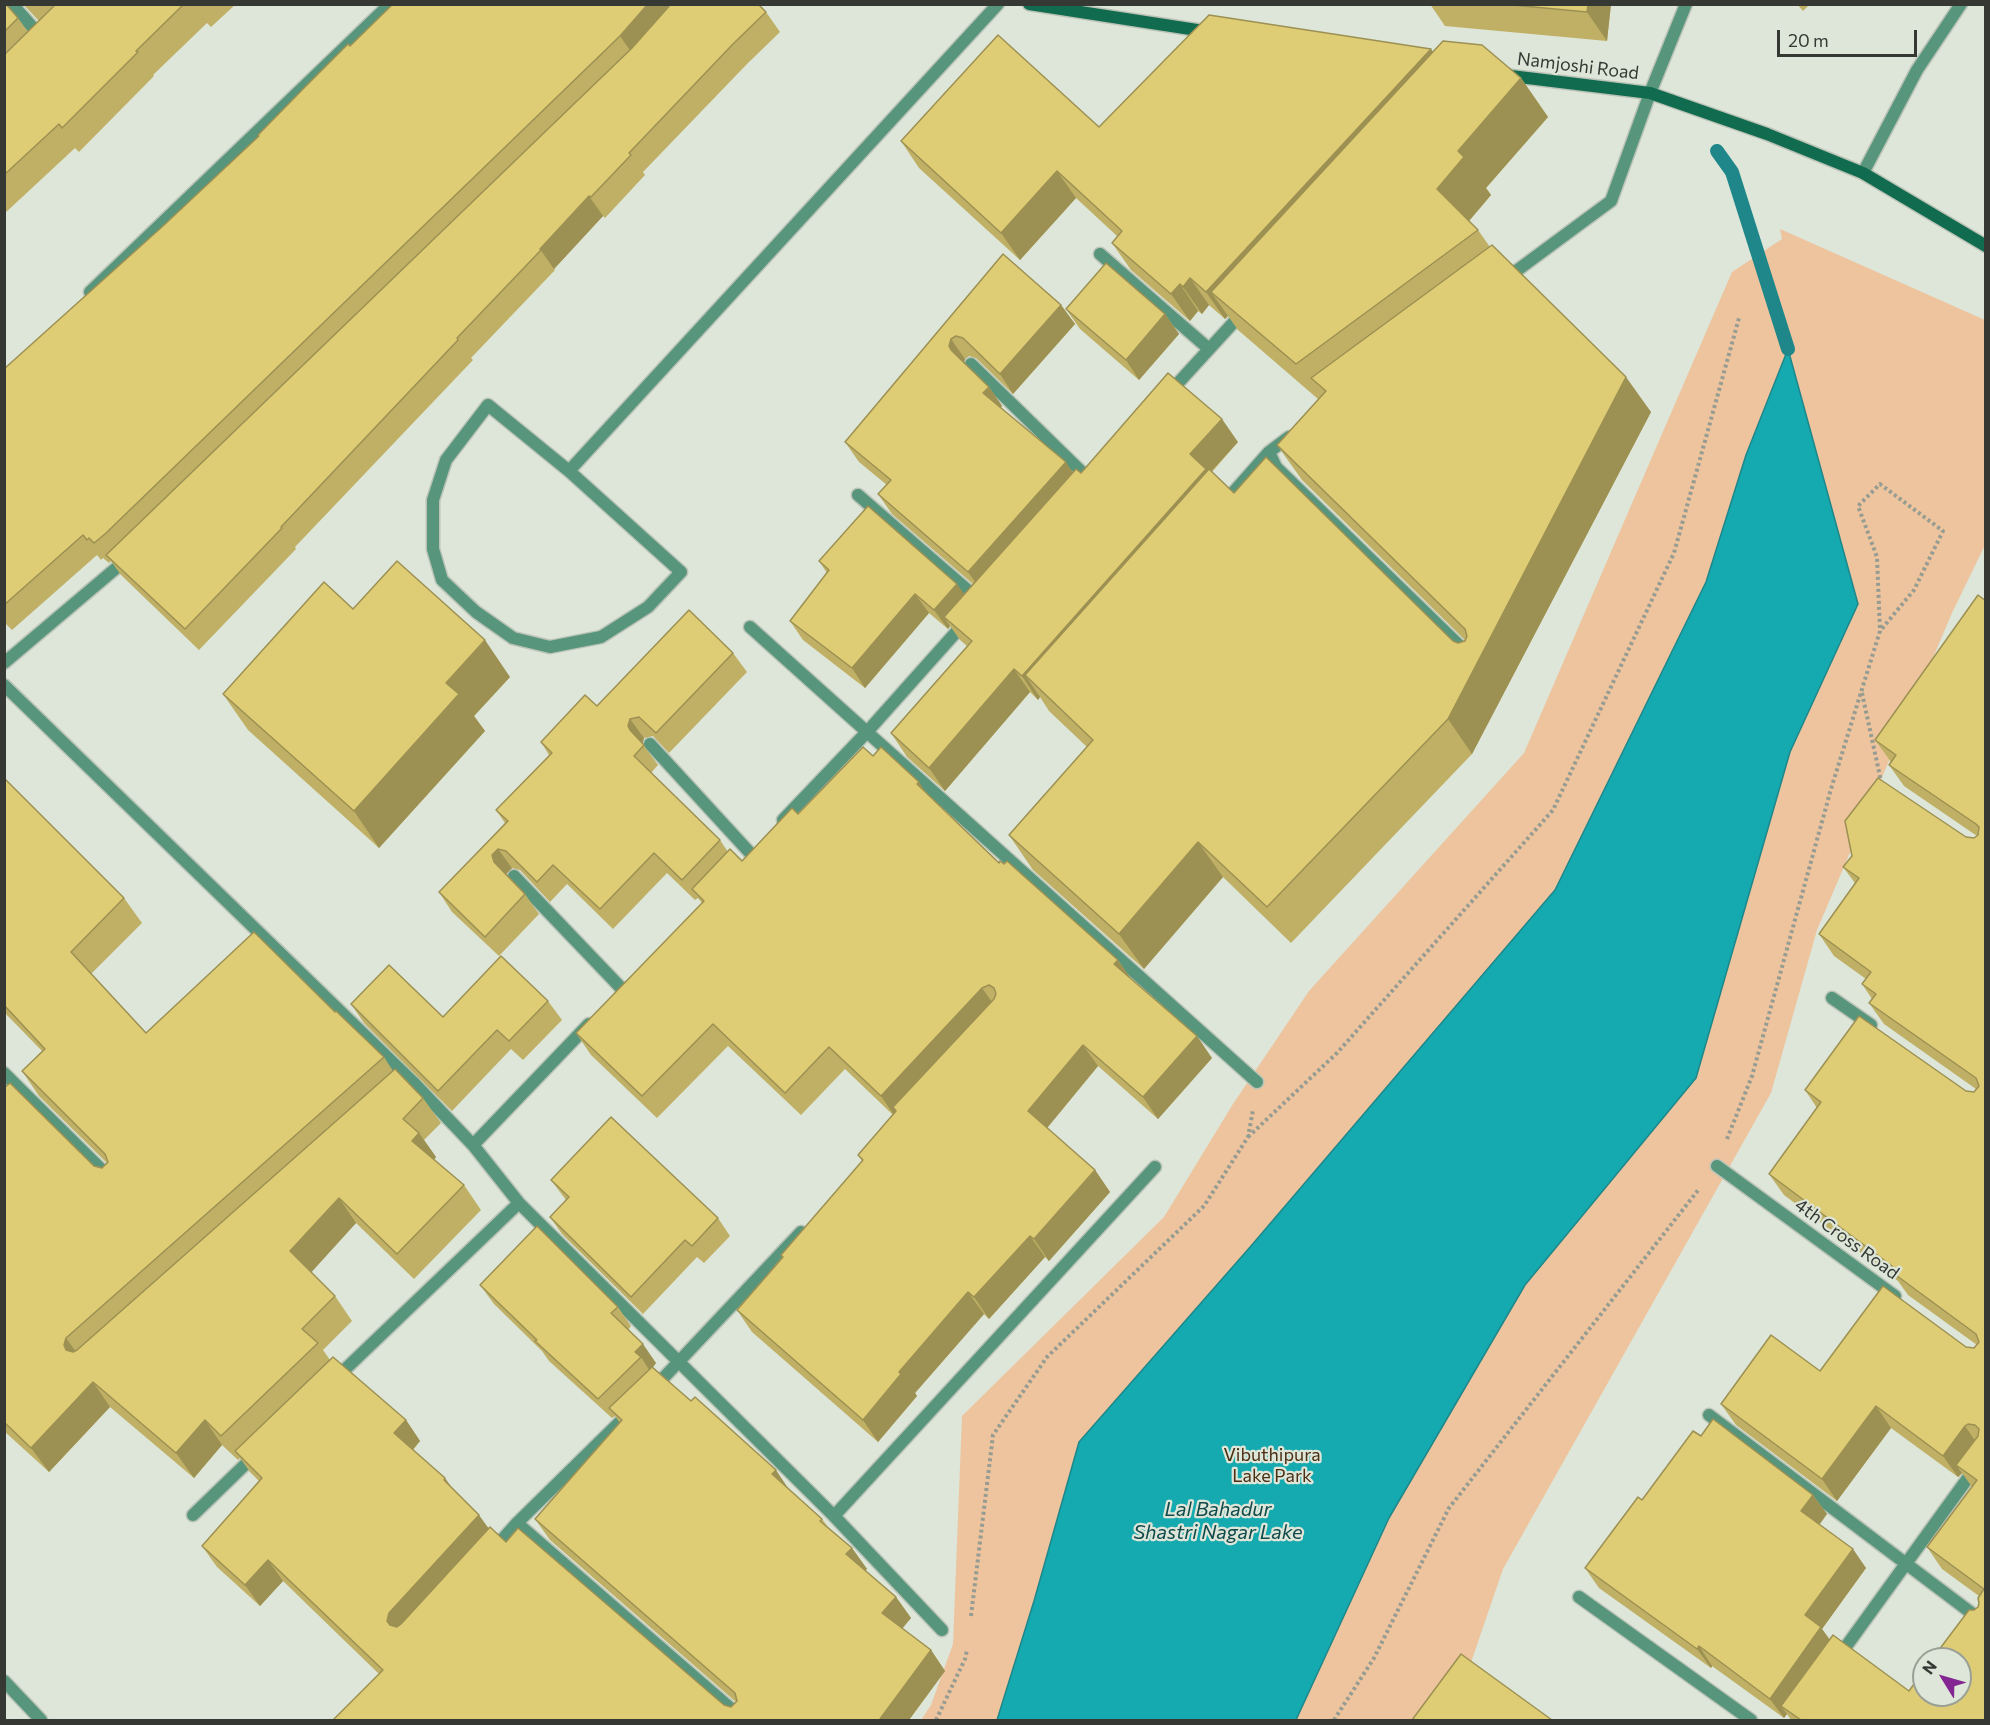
<!DOCTYPE html>
<html>
<head>
<meta charset="utf-8">
<style>
  body { margin:0 }
  #map { position:relative; width:1990px; height:1725px; overflow:hidden; background:#dde6d8; font-family:Commissioner,sans-serif }
  canvas { display:block }
  .frame { position:absolute; inset:0; border:6px solid #353833; pointer-events:none }
  .north { position:absolute; left:1912px; top:1647px; width:60px; height:60px; box-sizing:border-box; background:#dde6d8; border:2px solid #9aa096; border-radius:50%; rotate:307deg; font-size:16px; font-weight:700; line-height:24px; text-align:center; color:#353833 }
  .north::after { content:''; display:block; margin:auto; width:21px; height:27px; background:#842692; clip-path:polygon(50% 0,100% 100%,50% 72%,0 100%) }
  .scale { position:absolute; left:1777px; top:30px; width:140px; height:27px; box-sizing:border-box; border:3px solid #353833; border-top:0; padding-left:8px; font-size:18px; line-height:21px; white-space:nowrap; color:#353833; -webkit-text-stroke:4px #dde6d8; paint-order:stroke }
</style>
</head>
<body>
<div id="map">
<canvas width="1990" height="1725"></canvas>
<div class="frame"></div>
<div class="north">N</div>
<div class="scale">20 m</div>
</div>
<script>
const context = document.querySelector('canvas').getContext('2d');
context.lineJoin = 'round';
function paint(path, color) { context.fillStyle = color; context.fill(path, 'evenodd'); }
function strokePath(path, color, width, dash) { context.strokeStyle = color; context.lineWidth = width; context.lineCap = dash ? 'butt' : 'round'; context.setLineDash(dash || []); context.stroke(path); }
function write(font, color, halo, rows, align = 'center') {
  context.font = font + ' Commissioner,sans-serif'; context.lineWidth = 4.5; context.setLineDash([]); context.textBaseline = 'middle'; context.strokeStyle = halo; context.fillStyle = color; for (const [text, x, y, turn = 0] of rows) {
    context.save(); context.translate(x, y); context.rotate((+turn || 0) * Math.PI / 180); context.textAlign = isNaN(turn) ? turn : align; if (halo) context.strokeText(text, 0, 0); context.fillText(text, 0, 0); context.restore();
  }
}
paint(new Path2D(`
  M 1780,229 L 1985,320 L 1985,545 L 1952,613 L 1817,930 L 1771,1093 L 1503,1569 L 1454,1712 L 1448,1720 L 921,1720 L 931,1705 L 953,1644 L 962,1416 L 1164,1217 L 1233,1104 L 1309,991 L 1524,753 L 1732,272 L 1782,239 Z`), '#edc49e');
const water = new Path2D(`
  M 1788,349 L 1858,604 L 1790,752 L 1696,1078 L 1525,1285 L 1389,1518 L 1296,1720 L 997,1720 L 1034,1601 L 1079,1442 L 1251,1246 L 1555,890 L 1706,582 L 1746,455 Z`);
paint(water, '#15a9b0');
strokePath(water, '#1f878a', 1.5);
strokePath(new Path2D(`
  M 1717,151 L 1732,172 L 1788,349`), '#1f878a', 14);
const service = new Path2D(`
  M 1504,280 L 1611,201 L 1650,93
  M 488,405 L 569,471 L 681,572 L 648,607 L 601,637 L 550,647 L 513,638 L 476,612 L 442,580 L 433,549 L 433,500 L 446,460 Z
  M 1289,437 L 1269,452 L 1276,467 L 1466,652
  M 569,471 L 998,4
  M 1224,503 L 1269,452`);
const minor = new Path2D(`
  M 12,4 L 42,38
  M 1650,93 L 1686,4
  M 1863,173 L 1917,70 L 1961,4
  M 1100,254 L 1209,349
  M 90,292 L 390,4
  M 971,364 L 1091,481
  M 1169,393 L 1244,311
  M 858,495 L 979,600
  M 750,627 L 1257,1082
  M 4,663 L 127,559
  M 4,685 L 413,1082 L 473,1145 L 519,1203 L 834,1516 L 942,1630
  M 650,744 L 751,854
  M 783,820 L 867,732 L 966,621
  M 514,876 L 622,989
  M 1832,998 L 1871,1025
  M 4,1073 L 110,1178
  M 473,1145 L 589,1024
  M 1717,1166 L 1895,1296
  M 335,1379 L 519,1203
  M 653,1389 L 801,1232
  M 1709,1415 L 1986,1624
  M 193,1515 L 255,1455
  M 834,1516 L 1155,1167
  M 517,1523 L 744,1720
  M 492,1551 L 517,1523 L 630,1412
  M 1579,1597 L 1751,1720
  M 1837,1659 L 1986,1453
  M 4,1681 L 41,1720`);
const secondary = new Path2D(`
  M 1029,4 L 1210,32
  M 1503,75 L 1650,93 L 1767,134 L 1863,173 L 1986,246`);
strokePath(service, '#bbc3b7', 15);
strokePath(minor, '#bbc3b7', 15);
strokePath(secondary, '#bbc3b7', 15);
strokePath(new Path2D(`
  M 1862,693 L 1881,781
  M 1248,1137 L 1337,1053 L 1553,810 L 1674,553 L 1739,318
  M 1727,1139 L 1752,1076 L 1831,789 L 1880,631 L 1877,557 L 1858,506 L 1880,484 L 1943,531 L 1914,590 L 1880,631
  M 971,1616 L 993,1435 L 1047,1357 L 1204,1206 L 1248,1137 L 1253,1110
  M 936,1720 L 965,1659 L 967,1650
  M 1334,1720 L 1374,1658 L 1449,1508 L 1699,1189`), '#969c92', 4, [3, 3]);
strokePath(service, '#57967c', 12);
strokePath(minor, '#57967c', 12);
strokePath(secondary, '#116c4f', 12);
paint(new Path2D(`
  M 4,4 L 18,18 L 28,32 L 39,21 L 23,4 L 236,4 L 211,27 L 207,23 L 153,75 L 154,76 L 79,152 L 75,148 L 4,214 Z
  M 1430,4 L 1611,4 L 1607,41 L 1445,26 Z
  M 1797,4 L 1810,4 L 1803,11 Z
  M 766,12 L 780,32 L 747,64 L 643,172 L 645,175 L 605,218 L 603,216 L 554,269 L 555,270 L 471,358 L 473,360 L 295,547 L 296,549 L 199,650 L 121,575 L 111,561 L 109,563 L 103,558 L 101,560 L 97,555 L 12,630 L 4,622 L 4,369 L 163,226 L 259,136 L 350,46 Z
  M 1433,51 L 1521,78 L 1548,117 L 1486,188 L 1491,195 L 1469,221 L 1478,230 L 1490,247 L 1651,412 L 1472,754 L 1291,943 L 1223,877 L 1144,969 L 1033,870 L 1009,835 L 1087,747 L 1049,711 L 1040,697 L 1038,700 L 1030,692 L 945,791 L 907,757 L 891,733 L 967,646 L 960,640 L 950,626 L 948,629 L 929,613 L 865,688 L 803,640 L 790,621 L 827,573 L 819,561 L 964,594 L 973,584 L 892,514 L 878,494 L 887,485 L 859,462 L 845,442 L 1003,254 L 1061,305 L 1075,324 L 1013,394 L 976,358 L 969,356 L 965,359 L 964,362 L 989,387 L 1002,406 L 1001,408 L 1073,472 L 1081,473 L 1238,442 L 1212,472 L 1234,493 L 1453,641 L 1458,643 L 1465,640 L 1302,480 L 1277,445 L 1318,399 L 1238,330 L 1228,316 L 1225,319 L 1209,305 L 1202,314 L 1198,311 L 1190,321 L 1131,270 L 1112,243 L 1117,236 L 1076,198 L 1020,260 L 919,168 L 901,141 L 1099,127 Z
  M 1066,309 L 1165,314 L 1179,334 L 1139,380 L 1080,329 Z
  M 1978,595 L 1986,1720 L 1791,1720 L 1787,1714 L 1784,1718 L 1712,1666 L 1711,1668 L 1599,1588 L 1585,1568 L 1642,1500 L 1701,1436 L 1813,1495 L 1827,1514 L 1819,1524 L 1866,1568 L 1822,1629 L 1830,1640 L 1909,1691 L 1974,1610 L 1978,1607 L 1979,1603 L 1979,1596 L 1942,1569 L 1927,1547 L 1972,1487 L 1962,1473 L 1958,1477 L 1891,1428 L 1837,1501 L 1736,1425 L 1721,1404 L 1820,1371 L 1966,1347 L 1974,1348 L 1977,1345 L 1908,1295 L 1898,1281 L 1784,1195 L 1769,1174 L 1817,1108 L 1805,1090 L 1966,1091 L 1974,1092 L 1976,1089 L 1884,1024 L 1869,1003 L 1872,999 L 1862,984 L 1866,979 L 1834,956 L 1819,934 L 1855,883 L 1843,867 L 1966,837 L 1974,838 L 1977,836 L 1904,786 L 1889,765 L 1891,762 L 1875,740 Z
  M 353,609 L 510,677 L 474,716 L 485,731 L 379,848 L 248,730 L 223,694 Z
  M 733,653 L 747,672 L 669,753 L 653,736 L 644,738 L 642,743 L 658,765 L 651,773 L 720,840 L 728,852 L 742,861 L 798,814 L 873,756 L 928,795 L 999,863 L 1118,960 L 1131,979 L 1212,1058 L 1158,1119 L 1098,1066 L 1047,1128 L 1095,1170 L 1110,1192 L 1049,1261 L 1045,1257 L 989,1319 L 984,1314 L 915,1393 L 917,1396 L 878,1442 L 752,1332 L 737,1310 L 782,1257 L 781,1255 L 862,1161 L 858,1155 L 893,1115 L 845,1069 L 801,1115 L 728,1046 L 657,1118 L 591,1055 L 576,1033 L 702,903 L 698,898 L 695,900 L 667,873 L 613,929 L 567,884 L 550,902 L 520,870 L 512,868 L 506,874 L 525,894 L 539,914 L 499,956 L 452,912 L 439,892 L 505,823 L 496,810 L 549,755 L 541,742 L 597,706 Z
  M 4,778 L 124,898 L 142,923 L 91,974 L 146,1033 L 335,1012 L 384,1057 L 393,1071 L 423,1098 L 441,1123 L 424,1140 L 436,1157 L 434,1160 L 464,1185 L 481,1210 L 414,1279 L 356,1223 L 311,1272 L 335,1296 L 352,1321 L 323,1350 L 330,1360 L 406,1420 L 420,1441 L 413,1450 L 455,1491 L 489,1529 L 724,1705 L 731,1707 L 736,1702 L 550,1540 L 535,1519 L 620,1423 L 615,1416 L 612,1418 L 549,1361 L 542,1351 L 494,1304 L 480,1285 L 618,1307 L 631,1326 L 628,1330 L 656,1363 L 653,1367 L 822,1519 L 828,1527 L 852,1548 L 867,1569 L 865,1570 L 896,1597 L 911,1618 L 902,1628 L 931,1650 L 945,1671 L 909,1720 L 333,1720 L 379,1674 L 283,1581 L 260,1606 L 217,1567 L 202,1546 L 259,1481 L 250,1472 L 240,1458 L 238,1460 L 222,1445 L 194,1478 L 110,1407 L 49,1472 L 4,1431 L 4,1088 L 94,1166 L 102,1168 L 107,1163 L 39,1096 L 22,1071 L 42,1051 L 4,1012 Z
  M 548,1001 L 562,1020 L 523,1060 L 511,1049 L 452,1111 L 364,1023 L 351,1004 L 443,1017 Z
  M 551,1180 L 718,1218 L 730,1236 L 704,1263 L 697,1257 L 643,1314 L 562,1234 L 550,1217 L 566,1200 Z`), '#c0b065');
paint(new Path2D(`
  M 648,4 L 680,4 L 634,56 L 620,36 Z
  M 1588,4 L 1611,4 L 1607,41 L 1587,12 Z
  M 1431,49 L 1450,76 L 1211,292 L 1228,316 L 1225,319 L 1206,292 Z
  M 1521,78 L 1548,117 L 1486,188 L 1491,195 L 1463,228 L 1437,189 L 1458,151 Z
  M 1057,171 L 1076,198 L 1020,260 L 1001,233 Z
  M 589,196 L 603,216 L 554,269 L 540,249 Z
  M 1190,278 L 1209,305 L 1202,314 L 1183,287 Z
  M 1180,284 L 1198,311 L 1190,321 L 1171,294 Z
  M 1061,305 L 1075,324 L 1013,394 L 1000,374 Z
  M 1165,314 L 1179,334 L 1139,380 L 1126,360 Z
  M 951,339 L 965,359 L 963,366 L 949,346 Z
  M 1626,377 L 1651,412 L 1472,754 L 1448,719 Z
  M 989,387 L 1002,406 L 997,413 L 983,393 Z
  M 1222,419 L 1238,442 L 1025,675 L 1040,697 L 1038,700 L 1022,676 L 1190,454 Z
  M 1066,462 L 1079,482 L 982,591 L 968,572 Z
  M 957,584 L 971,603 L 944,617 L 950,626 L 948,629 L 934,610 Z
  M 915,594 L 929,613 L 865,688 L 852,668 Z
  M 485,640 L 510,677 L 474,716 L 485,731 L 379,848 L 354,811 L 446,683 Z
  M 1014,669 L 1030,692 L 945,791 L 929,768 Z
  M 630,719 L 644,738 L 642,745 L 644,749 L 630,730 L 628,726 Z
  M 919,782 L 934,804 L 917,784 Z
  M 1198,842 L 1223,877 L 1144,969 L 1119,934 Z
  M 498,849 L 512,868 L 506,874 L 494,862 L 492,855 Z
  M 1118,960 L 1133,982 L 1114,964 Z
  M 982,988 L 997,1009 L 896,1111 L 893,1107 L 899,1115 L 896,1118 L 881,1096 Z
  M 1197,1036 L 1212,1058 L 1158,1119 L 1143,1097 Z
  M 1083,1045 L 1098,1066 L 1043,1133 L 1028,1111 Z
  M 419,1133 L 436,1157 L 429,1166 L 412,1141 Z
  M 1095,1170 L 1110,1192 L 1049,1261 L 1034,1239 Z
  M 339,1198 L 356,1223 L 308,1276 L 290,1251 Z
  M 1030,1236 L 1045,1257 L 989,1319 L 974,1297 Z
  M 968,1292 L 984,1314 L 915,1393 L 917,1396 L 878,1442 L 863,1420 L 899,1372 Z
  M 66,1338 L 84,1363 L 66,1350 L 64,1345 Z
  M 643,1344 L 656,1363 L 650,1371 L 641,1357 L 635,1352 Z
  M 93,1382 L 110,1407 L 49,1472 L 31,1448 Z
  M 1876,1406 L 1891,1428 L 1837,1501 L 1822,1479 Z
  M 205,1420 L 222,1445 L 194,1478 L 176,1453 Z
  M 406,1420 L 420,1441 L 409,1454 L 394,1433 Z
  M 1965,1426 L 1980,1448 L 1956,1465 L 1962,1473 L 1958,1477 L 1943,1456 Z
  M 776,1470 L 790,1491 L 772,1474 Z
  M 445,1478 L 460,1499 L 444,1480 Z
  M 1813,1495 L 1827,1514 L 1815,1531 L 1801,1511 Z
  M 479,1515 L 494,1536 L 402,1642 L 387,1621 L 389,1613 Z
  M 852,1548 L 867,1569 L 861,1575 L 846,1554 Z
  M 1853,1549 L 1866,1568 L 1822,1629 L 1835,1647 L 1781,1706 L 1787,1714 L 1784,1718 L 1770,1699 L 1805,1615 Z
  M 268,1560 L 283,1581 L 260,1606 L 245,1585 Z
  M 896,1597 L 911,1618 L 897,1635 L 882,1613 Z
  M 1699,1646 L 1712,1666 L 1711,1668 L 1697,1649 Z
  M 931,1650 L 945,1671 L 909,1720 L 881,1720 L 880,1719 Z`), '#9c9052');
const building = new Path2D(`
  M 4,4 L 6,4 L 18,18 L 4,32 Z
  M 56,4 L 184,4 L 136,51 L 138,52 L 62,128 L 59,124 L 4,175 L 4,55 Z
  M 393,4 L 648,4 L 620,36 L 105,534 L 94,543 L 89,538 L 87,540 L 83,535 L 4,605 L 4,369 L 163,226 L 259,136 L 258,135 L 304,88 L 348,44 L 350,46 Z
  M 671,4 L 758,4 L 766,12 L 733,44 L 629,153 L 631,155 L 591,197 L 589,196 L 540,249 L 541,250 L 457,338 L 458,340 L 281,527 L 282,528 L 185,629 L 106,555 L 632,48 Z
  M 1502,4 L 1588,4 L 1587,12 Z
  M 1209,15 L 1431,49 L 1206,292 L 1190,278 L 1183,287 L 1180,284 L 1171,294 L 1112,243 L 1122,231 L 1057,171 L 1001,233 L 901,141 L 998,35 L 1099,127 Z
  M 1443,41 L 1482,45 L 1521,78 L 1458,151 L 1464,157 L 1437,189 L 1478,230 L 1296,364 L 1211,292 Z
  M 1492,245 L 1626,377 L 1448,719 L 1267,907 L 1198,842 L 1119,934 L 1009,835 L 1093,740 L 1025,675 L 1209,469 L 1234,493 L 1266,457 L 1453,641 L 1458,643 L 1465,641 L 1467,636 L 1465,629 L 1277,445 L 1326,391 L 1311,378 Z
  M 1003,254 L 1061,305 L 1000,374 L 963,338 L 956,336 L 951,339 L 949,346 L 951,350 L 989,387 L 983,393 L 1066,462 L 968,572 L 878,494 L 891,480 L 845,442 Z
  M 1106,263 L 1165,314 L 1126,360 L 1066,309 Z
  M 1168,373 L 1222,419 L 1190,454 L 1206,469 L 1022,676 L 1014,669 L 929,768 L 891,733 L 972,641 L 944,617 L 1076,469 L 1081,473 Z
  M 868,506 L 957,584 L 934,610 L 915,594 L 852,668 L 790,621 L 829,570 L 819,561 Z
  M 397,561 L 485,640 L 446,683 L 459,694 L 354,811 L 223,694 L 324,582 L 353,609 Z
  M 1978,595 L 1986,601 L 1986,1720 L 1801,1720 L 1781,1706 L 1833,1635 L 1909,1691 L 1924,1670 L 1924,1695 L 1960,1695 L 1960,1659 L 1932,1659 L 1969,1610 L 1974,1610 L 1978,1607 L 1979,1603 L 1978,1598 L 1984,1589 L 1927,1547 L 1977,1480 L 1956,1465 L 1978,1436 L 1979,1429 L 1975,1425 L 1968,1424 L 1965,1426 L 1943,1456 L 1876,1406 L 1822,1479 L 1721,1404 L 1771,1335 L 1820,1371 L 1883,1286 L 1966,1347 L 1974,1348 L 1979,1342 L 1976,1334 L 1893,1273 L 1896,1269 L 1769,1174 L 1821,1102 L 1805,1090 L 1859,1016 L 1966,1091 L 1974,1092 L 1979,1086 L 1976,1078 L 1869,1003 L 1876,994 L 1862,984 L 1871,972 L 1819,934 L 1859,878 L 1843,867 L 1852,856 L 1845,821 L 1878,778 L 1966,837 L 1974,838 L 1978,835 L 1979,827 L 1976,824 L 1889,765 L 1896,755 L 1875,740 Z
  M 689,610 L 733,653 L 656,733 L 639,717 L 630,719 L 628,726 L 630,730 L 644,745 L 634,756 L 720,840 L 682,880 L 654,853 L 600,909 L 553,865 L 537,882 L 506,851 L 498,849 L 492,855 L 494,862 L 525,894 L 485,937 L 439,892 L 508,821 L 496,810 L 552,753 L 541,742 L 585,695 L 597,706 Z
  M 863,747 L 873,756 L 881,747 L 919,782 L 917,784 L 999,863 L 1000,861 L 1004,864 L 1007,861 L 1118,960 L 1114,964 L 1197,1036 L 1143,1097 L 1083,1045 L 1028,1111 L 1095,1170 L 1034,1239 L 1030,1236 L 974,1297 L 968,1292 L 899,1372 L 901,1374 L 863,1420 L 737,1310 L 783,1257 L 781,1255 L 863,1160 L 858,1155 L 896,1111 L 893,1107 L 994,999 L 996,994 L 994,988 L 989,985 L 982,988 L 881,1096 L 829,1047 L 785,1093 L 713,1024 L 642,1096 L 576,1033 L 704,901 L 692,889 L 730,849 L 742,861 L 792,808 L 798,814 Z
  M 4,778 L 124,898 L 71,952 L 146,1033 L 254,932 L 335,1012 L 336,1011 L 384,1057 L 66,1338 L 64,1345 L 66,1350 L 73,1352 L 77,1350 L 395,1069 L 423,1098 L 403,1119 L 419,1133 L 412,1141 L 464,1185 L 397,1254 L 339,1198 L 290,1251 L 335,1296 L 302,1329 L 318,1343 L 221,1436 L 205,1420 L 176,1453 L 93,1382 L 31,1448 L 4,1422 L 4,1088 L 10,1083 L 94,1166 L 102,1168 L 108,1162 L 105,1154 L 22,1071 L 45,1049 L 4,1005 Z
  M 501,956 L 548,1001 L 509,1041 L 497,1030 L 438,1091 L 351,1004 L 389,965 L 443,1017 Z
  M 611,1117 L 718,1218 L 692,1246 L 685,1240 L 631,1297 L 550,1217 L 569,1197 L 551,1180 Z
  M 537,1226 L 618,1307 L 611,1313 L 643,1344 L 635,1352 L 641,1357 L 598,1399 L 535,1341 L 537,1340 L 480,1285 Z
  M 333,1357 L 406,1420 L 394,1433 L 445,1478 L 444,1480 L 479,1515 L 389,1613 L 387,1621 L 390,1625 L 397,1627 L 401,1624 L 490,1527 L 506,1542 L 518,1528 L 724,1705 L 731,1707 L 737,1701 L 735,1693 L 535,1519 L 622,1420 L 609,1408 L 652,1367 L 691,1401 L 695,1397 L 776,1470 L 772,1474 L 822,1519 L 820,1521 L 852,1548 L 846,1554 L 896,1597 L 882,1613 L 931,1650 L 880,1719 L 882,1720 L 333,1720 L 383,1670 L 268,1560 L 245,1585 L 202,1546 L 262,1478 L 235,1451 Z
  M 1713,1419 L 1813,1495 L 1801,1511 L 1853,1549 L 1805,1615 L 1821,1627 L 1770,1699 L 1699,1646 L 1697,1649 L 1585,1568 L 1638,1497 L 1642,1500 L 1693,1431 L 1701,1436 Z
  M 1461,1654 L 1552,1720 L 1412,1720 Z`);
paint(building, '#dfcd75');
strokePath(building, '#9c9052', 1.5);
write('18px', '#353833', '#dde6d8', [
  ["Namjoshi Road",1578,66,7],
  ["4th Cross Road",1847,1239,36]
]);
write('18px', '#492e13', '#dde6d8', [
  ["Vibuthipura",1272,1455],
  ["Lake Park",1272,1476]
]);
write('italic 20px', '#114a4c', '#dde6d8', [
  ["Lal Bahadur",1218,1509],
  ["Shastri Nagar Lake",1218,1532]
]);
</script>
</body>
</html>
